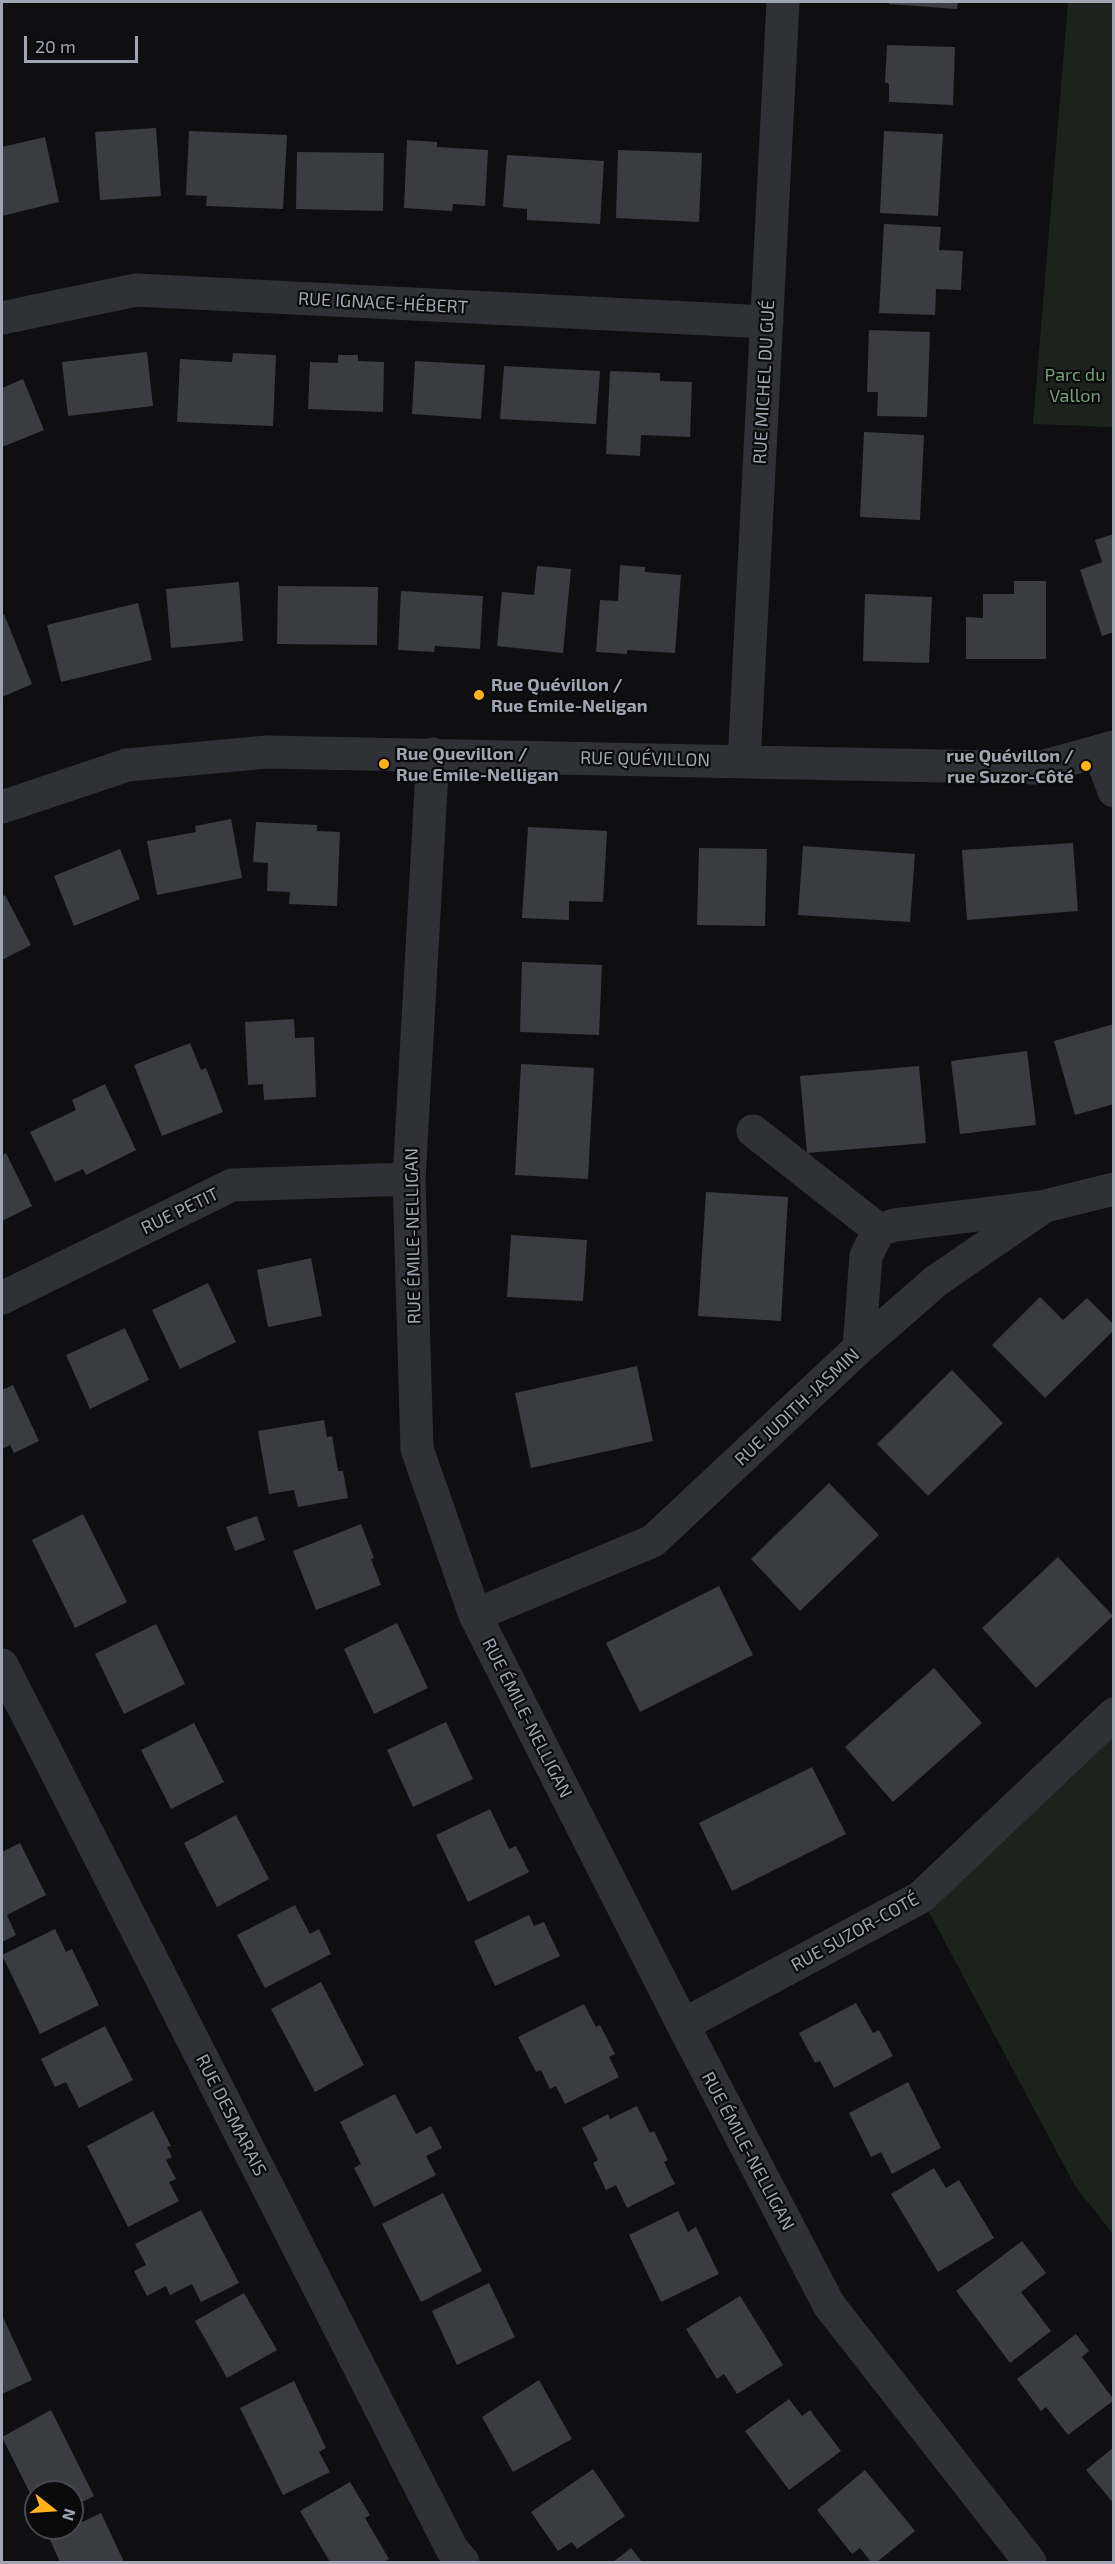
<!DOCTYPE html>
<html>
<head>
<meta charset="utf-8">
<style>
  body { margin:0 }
  #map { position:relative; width:1115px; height:2564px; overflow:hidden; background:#0f0f11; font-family:"Exo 2",sans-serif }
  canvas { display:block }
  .frame { position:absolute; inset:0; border:3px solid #9fa5b3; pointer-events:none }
  .north { position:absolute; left:24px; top:2480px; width:60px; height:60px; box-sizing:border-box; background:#0a0a0b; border:2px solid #46484e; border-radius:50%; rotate:107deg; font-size:16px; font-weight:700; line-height:24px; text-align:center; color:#9fa5b3 }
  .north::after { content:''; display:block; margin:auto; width:21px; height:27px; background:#ffb319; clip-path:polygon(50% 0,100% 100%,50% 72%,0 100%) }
  .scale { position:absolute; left:24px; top:36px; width:114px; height:27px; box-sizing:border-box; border:3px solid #9fa5b3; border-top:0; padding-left:8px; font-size:18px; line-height:21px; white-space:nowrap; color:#9fa5b3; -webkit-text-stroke:4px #0a0a0b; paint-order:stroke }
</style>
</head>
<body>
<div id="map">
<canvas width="1115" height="2564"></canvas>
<div class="frame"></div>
<div class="north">N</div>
<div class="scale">20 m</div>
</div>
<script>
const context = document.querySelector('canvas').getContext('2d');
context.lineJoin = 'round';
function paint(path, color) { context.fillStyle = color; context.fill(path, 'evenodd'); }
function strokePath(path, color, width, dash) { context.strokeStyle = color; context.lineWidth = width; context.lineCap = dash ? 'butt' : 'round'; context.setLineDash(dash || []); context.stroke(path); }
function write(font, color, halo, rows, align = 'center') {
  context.font = font + ' "Exo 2",sans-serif'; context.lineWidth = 4.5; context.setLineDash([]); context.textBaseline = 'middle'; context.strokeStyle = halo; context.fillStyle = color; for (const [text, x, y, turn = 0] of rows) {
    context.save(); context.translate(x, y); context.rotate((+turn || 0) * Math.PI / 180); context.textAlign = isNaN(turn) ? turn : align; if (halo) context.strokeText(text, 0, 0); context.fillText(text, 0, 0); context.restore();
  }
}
paint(new Path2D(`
  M 1068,2 L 1113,2 L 1113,427 L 1033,424 Z
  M 1113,1714 L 1113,2234 L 1075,2186 L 921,1897 Z`), '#1b231c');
paint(new Path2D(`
  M 889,2 L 958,2 L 957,9 L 889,4 Z
  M 887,45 L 955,47 L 953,105 L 889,102 L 889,84 L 885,82 Z
  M 156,128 L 161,196 L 100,200 L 95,132 Z
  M 189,131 L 287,135 L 283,209 L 206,206 L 207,196 L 186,195 Z
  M 884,131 L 943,134 L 938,216 L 880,213 Z
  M 45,137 L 59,202 L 2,216 L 2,147 Z
  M 407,140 L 437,142 L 437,147 L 488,150 L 485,206 L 453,204 L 452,211 L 404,208 Z
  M 618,150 L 702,153 L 699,222 L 616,218 Z
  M 297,152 L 384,153 L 383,211 L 296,209 Z
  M 507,155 L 604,161 L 600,224 L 527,220 L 527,209 L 503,207 Z
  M 884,224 L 941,227 L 939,250 L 963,251 L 961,290 L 936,289 L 935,315 L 879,313 Z
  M 869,330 L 930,332 L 927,417 L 877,416 L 878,392 L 867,392 Z
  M 147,352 L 153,406 L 68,416 L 62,362 Z
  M 233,353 L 276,355 L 273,426 L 177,422 L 180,359 L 232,362 Z
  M 338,355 L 358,355 L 358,361 L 384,362 L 383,412 L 308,409 L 310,362 L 338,363 Z
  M 415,361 L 485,365 L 481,419 L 412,414 Z
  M 504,366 L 600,371 L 596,424 L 500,419 Z
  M 610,371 L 660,373 L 660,381 L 692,382 L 690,437 L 641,435 L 640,456 L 606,454 Z
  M 23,379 L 44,430 L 2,447 L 2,388 Z
  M 864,432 L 924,435 L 920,520 L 860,517 Z
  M 1114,534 L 1114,632 L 1102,636 L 1080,570 L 1102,562 L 1095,540 Z
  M 620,565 L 645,567 L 645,572 L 681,575 L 675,653 L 627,650 L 627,654 L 596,652 L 600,600 L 618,601 Z
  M 537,566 L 571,569 L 563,653 L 497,646 L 502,592 L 534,595 Z
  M 1014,581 L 1046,581 L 1046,659 L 966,659 L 966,617 L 983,618 L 983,594 L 1014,594 Z
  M 239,582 L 243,641 L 171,648 L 166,589 Z
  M 278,586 L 378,587 L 377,645 L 277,644 Z
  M 401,591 L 483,596 L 480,649 L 435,646 L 434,652 L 398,650 Z
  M 865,594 L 932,597 L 929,663 L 863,661 Z
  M 138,603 L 152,660 L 61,682 L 47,625 Z
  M 4,614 L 32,684 L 2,697 L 2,615 Z
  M 231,819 L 242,878 L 157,895 L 147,841 L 196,832 L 195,826 Z
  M 256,822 L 317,825 L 317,831 L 340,832 L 337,906 L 289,904 L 290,892 L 267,891 L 268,863 L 253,862 Z
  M 528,827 L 607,831 L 603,902 L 569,901 L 569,920 L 522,918 Z
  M 1073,843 L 1078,911 L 967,920 L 962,850 Z
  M 803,846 L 915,854 L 910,922 L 798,915 Z
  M 699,848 L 767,849 L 765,926 L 697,925 Z
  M 120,849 L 140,899 L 74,926 L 54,876 Z
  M 5,895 L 31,945 L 2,960 L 2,897 Z
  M 522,962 L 602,965 L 599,1035 L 520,1032 Z
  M 294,1019 L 295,1038 L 314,1037 L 316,1097 L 264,1100 L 263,1084 L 248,1085 L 245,1022 Z
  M 1114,1024 L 1114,1104 L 1075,1115 L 1054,1041 Z
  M 190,1043 L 201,1070 L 206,1068 L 223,1112 L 162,1136 L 134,1065 Z
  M 1027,1051 L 1036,1125 L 960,1134 L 951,1061 Z
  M 521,1064 L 594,1068 L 588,1179 L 515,1175 Z
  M 919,1066 L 926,1143 L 807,1153 L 800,1076 Z
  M 105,1084 L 136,1150 L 86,1175 L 83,1169 L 55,1182 L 30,1132 L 76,1110 L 72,1100 Z
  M 6,1153 L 32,1206 L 2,1221 L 2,1155 Z
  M 706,1192 L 788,1197 L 781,1321 L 698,1316 Z
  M 511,1235 L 587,1240 L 583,1301 L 507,1297 Z
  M 311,1258 L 322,1316 L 268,1327 L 257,1270 Z
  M 208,1283 L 236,1342 L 180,1369 L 152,1310 Z
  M 1040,1297 L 1063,1320 L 1087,1298 L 1114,1325 L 1114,1330 L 1045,1398 L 992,1345 Z
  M 125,1328 L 149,1380 L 90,1409 L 66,1355 Z
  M 637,1366 L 653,1441 L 531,1468 L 515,1393 Z
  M 952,1370 L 1003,1423 L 928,1496 L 877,1444 Z
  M 13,1385 L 39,1441 L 14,1453 L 10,1445 L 2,1449 L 2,1390 Z
  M 324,1420 L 327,1437 L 332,1436 L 338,1471 L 343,1471 L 348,1498 L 298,1507 L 294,1490 L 269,1494 L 258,1431 Z
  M 829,1483 L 879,1535 L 800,1611 L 751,1559 Z
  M 83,1514 L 127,1602 L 75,1628 L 32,1540 Z
  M 257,1516 L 265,1540 L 235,1551 L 226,1527 Z
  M 361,1524 L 374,1558 L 371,1559 L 381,1585 L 316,1610 L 293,1551 Z
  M 1058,1557 L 1113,1616 L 1036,1688 L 982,1628 Z
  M 719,1586 L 753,1655 L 640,1712 L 606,1643 Z
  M 397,1623 L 428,1688 L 374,1714 L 344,1649 Z
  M 156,1624 L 185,1684 L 124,1714 L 95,1654 Z
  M 934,1668 L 982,1723 L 893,1802 L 845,1747 Z
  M 446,1722 L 473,1779 L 413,1807 L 387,1750 Z
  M 194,1723 L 224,1782 L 171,1809 L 141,1750 Z
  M 812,1767 L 846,1834 L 732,1891 L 699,1823 Z
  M 490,1809 L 509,1849 L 516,1846 L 529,1872 L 468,1902 L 436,1835 Z
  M 236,1815 L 269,1879 L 217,1907 L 184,1843 Z
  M 20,1843 L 46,1895 L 7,1915 L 16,1935 L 2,1942 L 2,1852 Z
  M 295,1905 L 310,1934 L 319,1929 L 331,1954 L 265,1988 L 237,1935 Z
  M 529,1915 L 534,1926 L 544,1922 L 560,1956 L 495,1986 L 474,1941 Z
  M 55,1929 L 66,1952 L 72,1949 L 99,2005 L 40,2034 L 2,1955 Z
  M 321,1982 L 364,2065 L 315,2092 L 271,2009 Z
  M 856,2003 L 873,2033 L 879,2030 L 893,2056 L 834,2088 L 820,2061 L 815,2063 L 799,2033 Z
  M 584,2004 L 596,2027 L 600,2025 L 615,2054 L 609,2057 L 619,2077 L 565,2104 L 556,2086 L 550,2089 L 541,2070 L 536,2072 L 518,2037 Z
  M 105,2026 L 133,2080 L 79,2108 L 66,2082 L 55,2087 L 41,2059 Z
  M 908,2082 L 941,2148 L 892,2174 L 881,2152 L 871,2157 L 849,2113 Z
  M 395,2094 L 416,2134 L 431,2126 L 442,2148 L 426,2156 L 436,2175 L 374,2207 L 354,2168 L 361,2164 L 340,2122 Z
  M 637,2106 L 650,2133 L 654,2131 L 668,2160 L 664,2162 L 675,2184 L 627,2208 L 616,2185 L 606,2190 L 593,2163 L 598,2160 L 582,2128 L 608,2114 L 610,2119 Z
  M 153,2111 L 171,2146 L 167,2147 L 172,2157 L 166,2160 L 176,2179 L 169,2182 L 179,2201 L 128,2227 L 87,2146 Z
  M 934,2168 L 946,2188 L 959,2180 L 994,2238 L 938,2272 L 891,2194 Z
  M 443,2193 L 482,2271 L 421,2302 L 382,2224 Z
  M 201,2210 L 239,2283 L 201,2302 L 192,2284 L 170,2295 L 166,2286 L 147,2296 L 134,2271 L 146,2265 L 135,2244 Z
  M 678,2211 L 688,2232 L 696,2227 L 719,2274 L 661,2302 L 629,2235 Z
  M 1022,2241 L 1046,2273 L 1021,2292 L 1051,2331 L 1010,2363 L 956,2291 Z
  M 489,2283 L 515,2337 L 457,2365 L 432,2311 Z
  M 244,2293 L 277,2350 L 227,2378 L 195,2321 Z
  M 740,2296 L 783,2365 L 737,2394 L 724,2374 L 717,2379 L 686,2329 Z
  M 2,2315 L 32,2380 L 2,2394 Z
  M 1076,2334 L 1089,2351 L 1082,2357 L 1114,2400 L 1068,2435 L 1046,2407 L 1041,2411 L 1017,2379 Z
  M 539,2380 L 572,2439 L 513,2472 L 482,2417 Z
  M 294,2381 L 326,2448 L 319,2452 L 330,2472 L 283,2495 L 240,2408 Z
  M 789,2399 L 802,2416 L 810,2410 L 841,2451 L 789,2490 L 745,2431 Z
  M 51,2410 L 94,2496 L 72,2507 L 72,2492 L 36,2492 L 36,2505 L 2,2437 Z
  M 1114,2447 L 1114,2504 L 1086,2470 Z
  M 593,2469 L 625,2516 L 577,2549 L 572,2542 L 558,2551 L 531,2512 Z
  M 865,2470 L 915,2531 L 877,2562 L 871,2562 L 860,2548 L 852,2554 L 817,2510 Z
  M 350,2482 L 370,2515 L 365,2518 L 389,2559 L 383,2562 L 330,2562 L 300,2511 Z
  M 101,2513 L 124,2562 L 60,2562 L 49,2538 Z
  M 631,2548 L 642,2562 L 613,2562 Z`), '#3b3c41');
strokePath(new Path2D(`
  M 2,318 L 136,290 L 767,322
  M 1099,751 L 1114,791
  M 433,754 L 409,1179 L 417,1449 L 475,1615 L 683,2025 L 829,2305 L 1030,2562
  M 744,762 L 783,2
  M 2,807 L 127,765 L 267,752 L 1038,768 L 1114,747
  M 753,1131 L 879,1230
  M 2,1298 L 232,1185 L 409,1179
  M 859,1348 L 866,1256 L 879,1230 L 895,1225 L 1041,1207
  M 475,1615 L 653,1541 L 859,1348 L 936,1281 L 1045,1206 L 1114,1189
  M 2,1665 L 452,2549 L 463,2562
  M 683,2025 L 921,1897 L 1114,1714`), '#303136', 33);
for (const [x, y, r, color] of [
  [479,695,6,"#ffb319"],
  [384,764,6,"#ffb319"],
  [1086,766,6,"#ffb319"]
]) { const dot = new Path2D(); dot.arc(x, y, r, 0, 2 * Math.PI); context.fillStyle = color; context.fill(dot); strokePath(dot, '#0a0a0b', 2); }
write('18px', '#9fa5b3', '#0a0a0b', [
  ["RUE IGNACE-HÉBERT",383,303,3],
  ["RUE MICHEL DU GUÉ",764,382,-87],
  ["RUE QUÉVILLON",645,759,1],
  ["RUE PETIT",180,1211,-26],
  ["RUE ÉMILE-NELLIGAN",413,1236,-91],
  ["RUE JUDITH-JASMIN",797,1407,-43],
  ["RUE ÉMILE-NELLIGAN",527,1718,63],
  ["RUE SUZOR-COTÉ",855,1932,-29],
  ["RUE DESMARAIS",231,2115,63],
  ["RUE ÉMILE-NELLIGAN",748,2151,62]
]);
write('18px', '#74a077', '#0a0a0b', [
  ["Parc du",1075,375],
  ["Vallon",1075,396]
]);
write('bold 18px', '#9fa5b3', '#0a0a0b', [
  ["Rue Quévillon /",491,685],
  ["Rue Emile-Neligan",491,706],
  ["Rue Quevillon /",396,754],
  ["Rue Emile-Nelligan",396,775],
  ["rue Quévillon /",1074,756,"right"],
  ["rue Suzor-Côté",1074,777,"right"]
], 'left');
</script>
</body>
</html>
